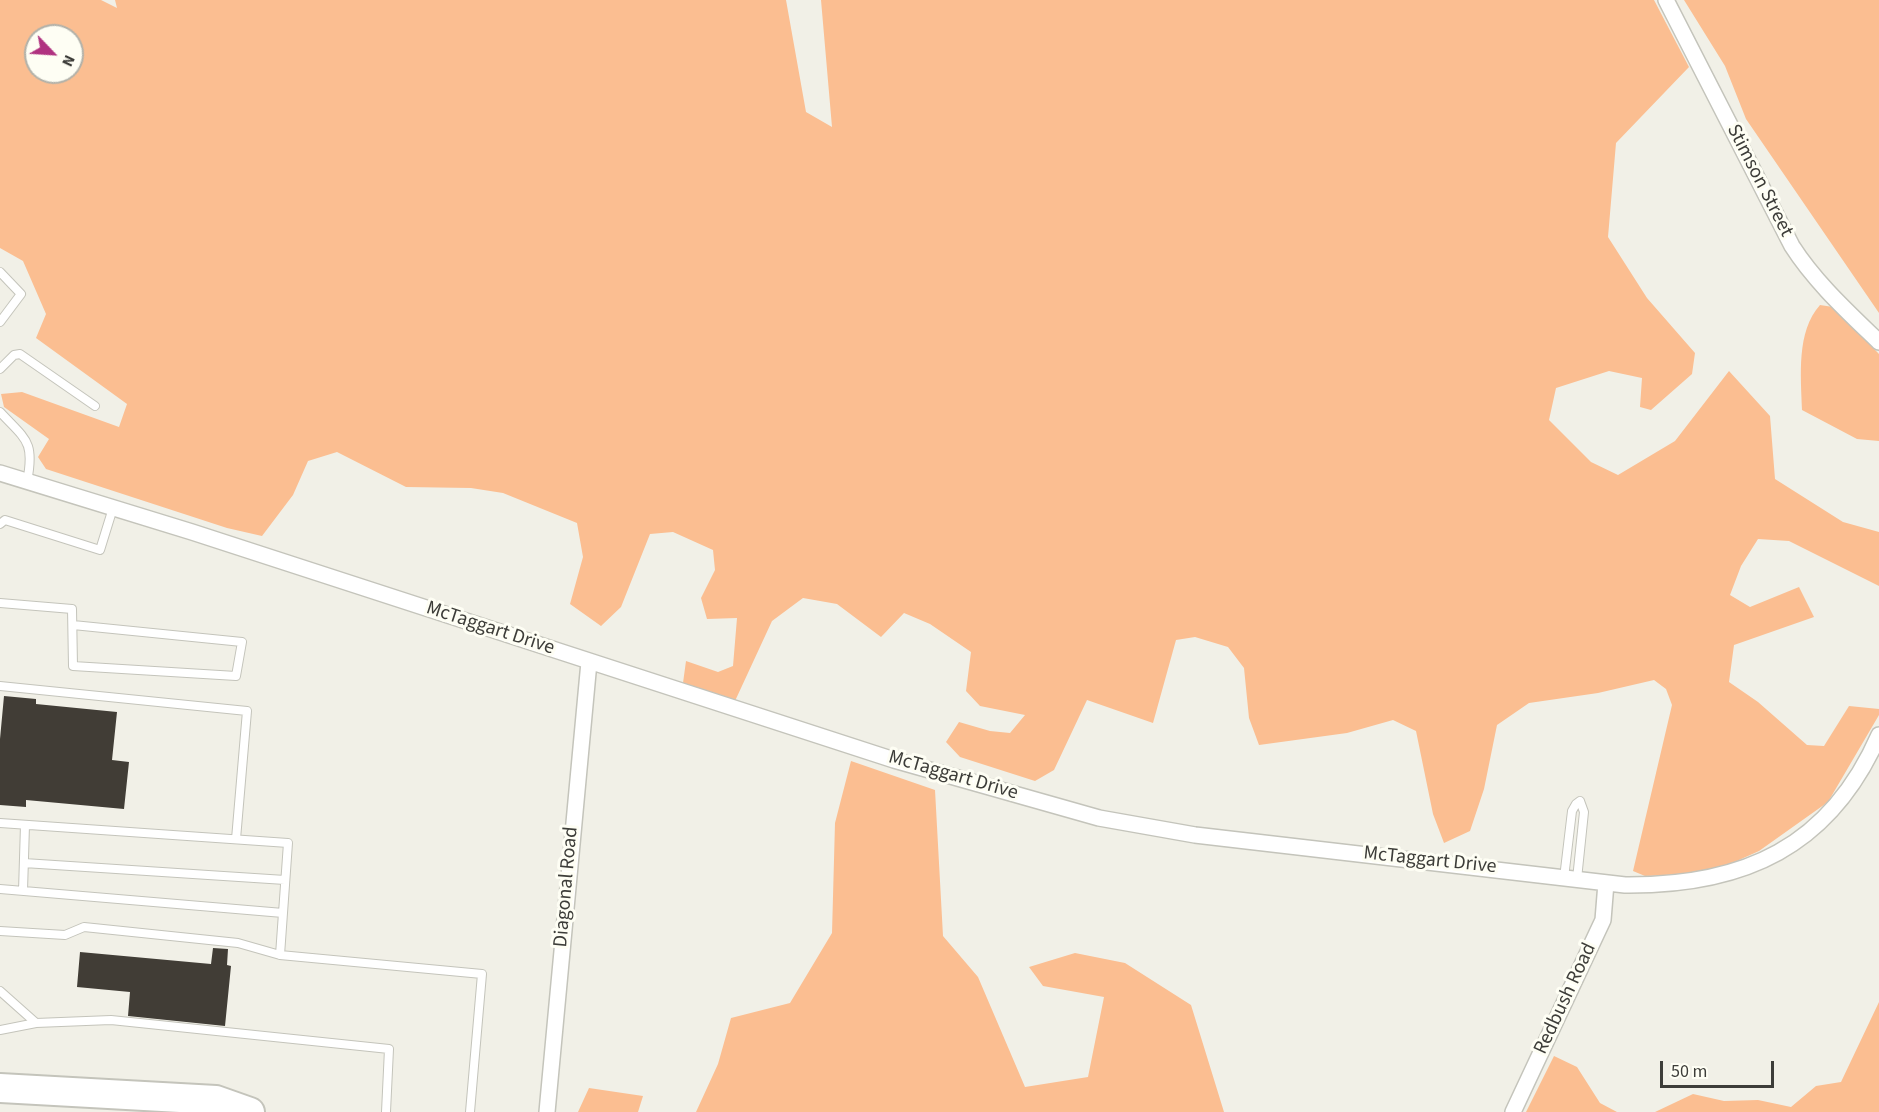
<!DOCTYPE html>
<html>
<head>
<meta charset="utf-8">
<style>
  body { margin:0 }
  #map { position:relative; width:1879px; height:1112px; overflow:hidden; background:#f1f0e7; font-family:"Source Sans 3",sans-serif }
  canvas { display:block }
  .north { position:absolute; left:24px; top:24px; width:60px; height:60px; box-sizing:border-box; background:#fefef4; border:2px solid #b1b1a9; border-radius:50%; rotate:115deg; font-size:16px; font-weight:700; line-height:24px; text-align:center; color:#3d3d39 }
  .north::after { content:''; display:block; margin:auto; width:21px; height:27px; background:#b03280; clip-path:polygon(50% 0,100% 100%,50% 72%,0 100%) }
  .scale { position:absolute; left:1660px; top:1061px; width:114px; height:27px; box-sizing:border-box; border:3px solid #3d3d39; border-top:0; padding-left:8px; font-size:18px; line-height:21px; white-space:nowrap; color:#3d3d39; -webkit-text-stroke:4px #fefef4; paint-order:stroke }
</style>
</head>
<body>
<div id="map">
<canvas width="1879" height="1112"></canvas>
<div class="north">N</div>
<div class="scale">50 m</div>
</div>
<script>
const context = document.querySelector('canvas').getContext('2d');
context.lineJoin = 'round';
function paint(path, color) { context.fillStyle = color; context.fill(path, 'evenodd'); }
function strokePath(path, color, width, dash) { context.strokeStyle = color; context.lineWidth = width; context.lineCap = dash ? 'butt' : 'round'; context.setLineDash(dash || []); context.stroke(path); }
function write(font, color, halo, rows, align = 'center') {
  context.font = font + ' "Source Sans 3",sans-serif'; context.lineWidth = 6; context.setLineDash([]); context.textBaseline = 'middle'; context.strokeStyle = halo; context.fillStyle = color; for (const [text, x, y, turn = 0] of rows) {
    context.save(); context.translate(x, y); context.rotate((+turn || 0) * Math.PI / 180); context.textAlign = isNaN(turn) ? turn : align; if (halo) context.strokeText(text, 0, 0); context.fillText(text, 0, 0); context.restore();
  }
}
paint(new Path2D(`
  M 0,0 L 101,0 L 117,8 L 115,0 L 786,0 L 806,112 L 832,127 L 821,0 L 1654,0 L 1689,67 L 1616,143 L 1608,237 L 1647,298 L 1695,353 L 1692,374 L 1651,410 L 1640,407 L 1642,378 L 1609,371 L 1556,388 L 1549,420 L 1591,462 L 1618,475 L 1675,441 L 1729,371 L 1770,416 L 1775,479 L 1843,522 L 1879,532 L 1879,586 L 1789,541 L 1758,539 L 1741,566 L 1730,595 L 1750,607 L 1799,587 L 1814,617 L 1734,645 L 1729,682 L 1758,702 L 1807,745 L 1824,746 L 1849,706 L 1879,709 L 1879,715 L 1828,802 L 1759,851 L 1708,874 L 1645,876 L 1633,871 L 1672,705 L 1666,689 L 1654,680 L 1598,693 L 1529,703 L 1497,725 L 1484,789 L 1470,831 L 1444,843 L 1433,814 L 1416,731 L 1393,720 L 1347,733 L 1259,745 L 1249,718 L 1244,668 L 1228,647 L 1195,637 L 1176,640 L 1153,723 L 1087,700 L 1054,770 L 1035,781 L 960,757 L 946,742 L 959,722 L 990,731 L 1010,733 L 1025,715 L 980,706 L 966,691 L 971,652 L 930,624 L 904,613 L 881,637 L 837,604 L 803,598 L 772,621 L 735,701 L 683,683 L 686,661 L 718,672 L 733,666 L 737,618 L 707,619 L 701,598 L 715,570 L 713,550 L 673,532 L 650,534 L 621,607 L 601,626 L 570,604 L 583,557 L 577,523 L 503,493 L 471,488 L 406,487 L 337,452 L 308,461 L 293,495 L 262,536 L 227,528 L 46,469 L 38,457 L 49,439 L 4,407 L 1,394 L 22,392 L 119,427 L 127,404 L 36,338 L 46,314 L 23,261 L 0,248 ZM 36,36 L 72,36 L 72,72 L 36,72 Z
  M 1684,0 L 1879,0 L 1879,313 L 1746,119 L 1725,66 Z
  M 1820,305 L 1833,307 L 1879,354 L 1879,441 L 1857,439 L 1802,410 C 1801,376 1796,332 1820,305 Z
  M 851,761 L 935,790 L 943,936 L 978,977 L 1025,1087 L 1088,1077 L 1104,997 L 1043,986 L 1029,967 L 1075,953 L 1125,963 L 1191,1005 L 1224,1112 L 696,1112 L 718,1064 L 731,1018 L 790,1003 L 832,933 L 835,823 Z
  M 1879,1002 L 1879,1112 L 1655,1112 L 1693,1094 L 1724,1101 L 1758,1100 L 1791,1107 L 1816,1086 L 1841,1082 Z
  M 1554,1056 L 1577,1067 L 1600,1103 L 1617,1112 L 1526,1112 Z
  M 589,1088 L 643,1096 L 638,1112 L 578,1112 Z`), '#fbbe91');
paint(new Path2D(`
  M 4,696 L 36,699 L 36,704 L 117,712 L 112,760 L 129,762 L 124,809 L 26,800 L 26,807 L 0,805 L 0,739 Z
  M 213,948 L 228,949 L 227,965 L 231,966 L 225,1026 L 128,1016 L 130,992 L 77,987 L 80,952 L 211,964 Z`), '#413d36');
const lane = new Path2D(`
  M 0,272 L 21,294 L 0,322
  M 0,369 L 14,355 L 20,354 L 95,406
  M 0,412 C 26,440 35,441 27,482
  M 0,524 L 5,520 L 100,550 L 113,508
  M 0,603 L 72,609 L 73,666 L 236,676 L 242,642 L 73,625
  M 0,686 L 247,711 L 236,839
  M 0,823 L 288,843 L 280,955
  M 24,863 L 285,880
  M 1564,878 L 1572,811 L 1576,804 L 1580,801 L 1584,812 L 1577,879
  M 0,889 L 283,913
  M 23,891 L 25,825
  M 0,931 L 65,935 L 84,927 L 238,943 L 280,955 L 482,974 L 470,1112
  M 0,991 L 36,1023 L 111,1020 L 389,1049 L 386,1112
  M 0,1030 L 36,1023`);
const street = new Path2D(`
  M 1666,0 L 1792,246 C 1815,282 1848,312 1879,342
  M 0,473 L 192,532 L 894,760 L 1099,818 L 1195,835 L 1625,885 C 1744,886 1830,847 1879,735
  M 547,1112 L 589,662
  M 1513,1112 L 1603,920 L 1606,883`);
const highway = new Path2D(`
  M 0,1088 L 216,1100 L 250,1112`);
strokePath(lane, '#c4c4bb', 10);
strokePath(street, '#c4c4bb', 18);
strokePath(highway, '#c4c4bb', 32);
strokePath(lane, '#fff', 8);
strokePath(street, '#fff', 15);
strokePath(highway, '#fff', 28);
write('20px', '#3d3d39', '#fefef4', [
  ["Stimson Street",1759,181,63],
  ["McTaggart Drive",490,629,18],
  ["McTaggart Drive",953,776,16],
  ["McTaggart Drive",1430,861,6],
  ["Diagonal Road",567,887,-85],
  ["Redbush Road",1566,999,-65]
]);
</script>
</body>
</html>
